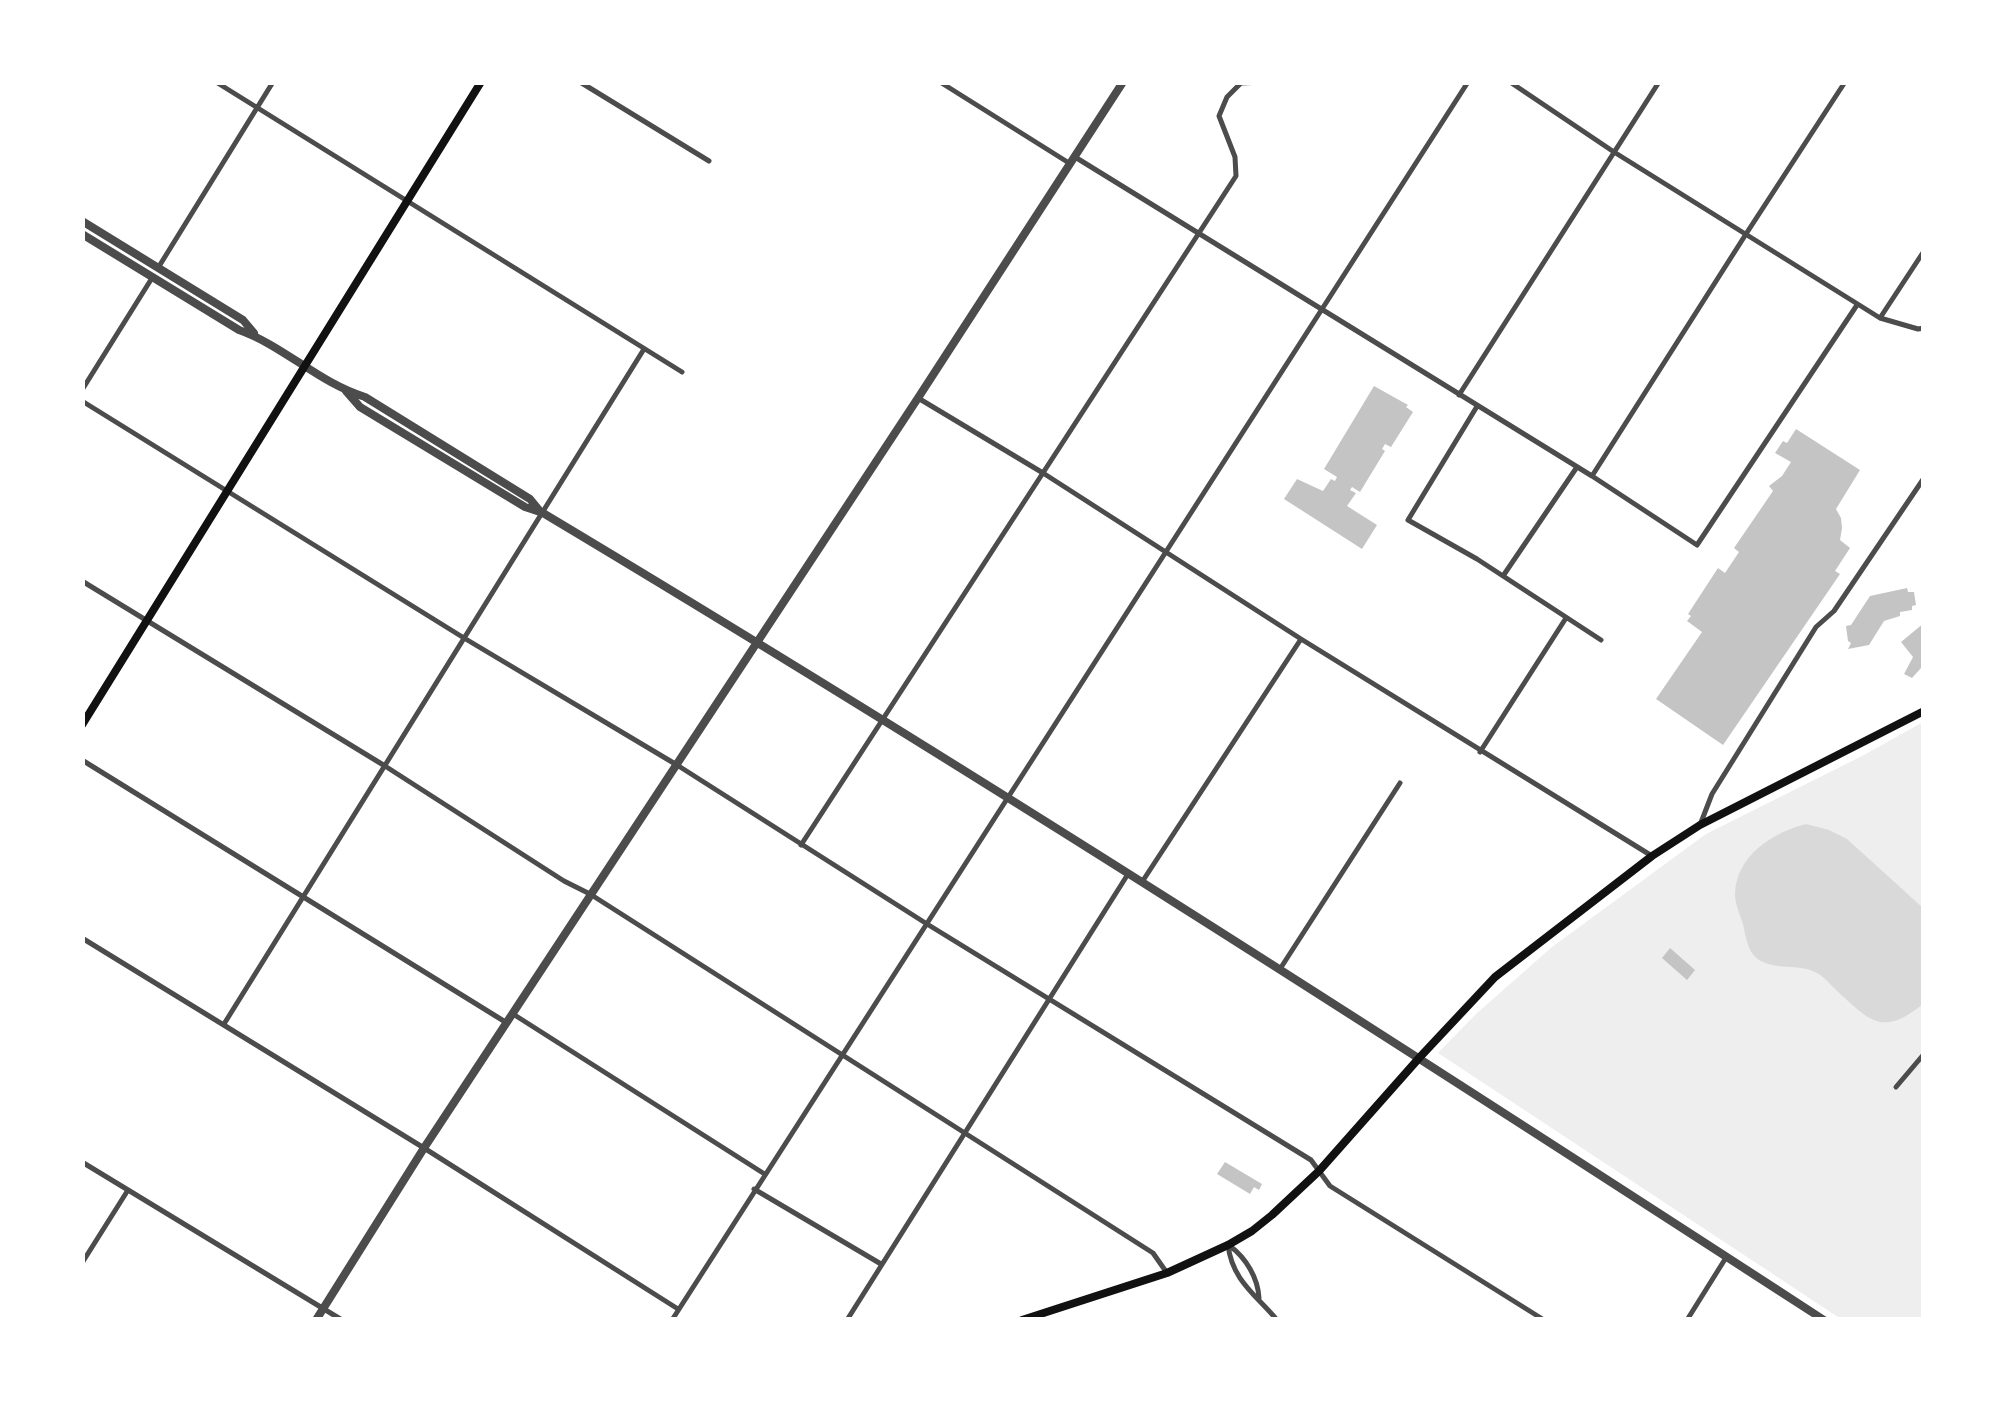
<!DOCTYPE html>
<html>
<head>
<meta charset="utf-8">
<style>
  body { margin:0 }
  #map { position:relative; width:2006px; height:1402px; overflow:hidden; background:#fff; font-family:"Crimson Pro",serif }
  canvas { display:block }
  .frame { position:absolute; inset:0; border:85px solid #fff; pointer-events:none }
</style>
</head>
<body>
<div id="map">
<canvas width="2006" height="1402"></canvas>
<div class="frame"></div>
</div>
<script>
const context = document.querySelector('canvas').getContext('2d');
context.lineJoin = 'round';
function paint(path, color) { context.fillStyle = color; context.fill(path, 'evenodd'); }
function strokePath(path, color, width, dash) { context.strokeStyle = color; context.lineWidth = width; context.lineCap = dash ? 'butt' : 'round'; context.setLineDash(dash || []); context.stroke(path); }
paint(new Path2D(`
  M 1923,722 L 1923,1319 L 1841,1319 L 1438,1053 L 1476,1014 L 1552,947 L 1706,834 L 1864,755 Z`), '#eee');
paint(new Path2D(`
  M 1806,824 L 1829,830 L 1847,839 L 1923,908 L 1923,1004 C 1881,1038 1869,1020 1834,988 C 1829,983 1823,976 1817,973 C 1798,962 1766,973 1752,953 C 1747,946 1745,933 1743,924 C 1740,915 1735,904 1735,894 C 1736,856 1773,832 1806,824 Z`), '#d9d9d9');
paint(new Path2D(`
  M 1374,386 L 1408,405 L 1406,407 L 1413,412 L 1391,447 L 1385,444 L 1382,449 L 1385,451 L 1360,492 L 1352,487 L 1350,490 L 1356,493 L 1347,506 L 1377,525 L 1362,549 L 1284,499 L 1297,479 L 1323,491 L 1331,479 L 1335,481 L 1337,477 L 1324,469 Z
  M 1796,429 L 1860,470 L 1836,509 L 1841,518 L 1842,528 L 1840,540 L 1850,548 L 1835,571 L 1840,574 L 1723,745 L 1656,699 L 1702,632 L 1687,621 L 1691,616 L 1688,614 L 1718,568 L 1725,573 L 1739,552 L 1734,548 L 1773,491 L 1769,486 L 1782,476 L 1791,462 L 1775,453 L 1783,441 L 1787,443 Z
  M 1907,588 L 1908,592 L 1914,592 L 1916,605 L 1912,606 L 1912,610 L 1900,612 L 1900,616 L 1884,621 L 1869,645 L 1848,649 L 1851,643 L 1848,641 L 1846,626 L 1851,625 L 1870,596 Z
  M 1924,623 L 1924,672 L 1921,668 L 1912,678 L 1904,674 L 1913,657 L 1901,642 Z
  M 1670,948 L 1695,970 L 1687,980 L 1662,958 Z
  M 1225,1162 L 1262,1184 L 1259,1190 L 1254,1187 L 1250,1194 L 1217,1174 Z`), '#c4c4c4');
strokePath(new Path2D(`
  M 216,82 L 682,372
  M 580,82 L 709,161
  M 940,82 L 1069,163
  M 1510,82 L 1614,152 L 1880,318 L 1918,329 L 1924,328
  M 1075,157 L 1592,476 L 1697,545 L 1857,305
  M 158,268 L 273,82
  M 1880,318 L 1924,251
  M 82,390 L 152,278
  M 1459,395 L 1659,82
  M 918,398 L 1043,473 L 1301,639 L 1652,856
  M 82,401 L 464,638 L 677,765 L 927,924 L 1311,1160 L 1330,1186 L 1544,1320
  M 1476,408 L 1408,520 L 1477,559 L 1601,640
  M 1592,476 L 1746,234 L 1845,82
  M 1503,576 L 1577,467
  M 82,581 L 385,766 L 564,881 L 590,894 L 1153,1253 L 1167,1273
  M 1480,752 L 1566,618
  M 82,760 L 507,1023
  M 1700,825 L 1712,794 L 1816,627 L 1834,611 L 1924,478
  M 801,845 L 1236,176 L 1235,157 L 1219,116 L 1227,97 L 1241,83 L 1263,82
  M 1142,882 L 1301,639
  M 82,938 L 424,1148 L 678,1309
  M 1280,969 L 1400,783
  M 513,1014 L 763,1173
  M 224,1024 L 644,349
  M 1896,1087 L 1924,1054
  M 82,1162 L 342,1320
  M 754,1189 L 881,1264
  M 1228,1245 C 1232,1280 1256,1295 1277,1320
  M 1230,1246 C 1246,1258 1258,1278 1259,1298
  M 82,1263 L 128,1190
  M 672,1320 L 1468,82
  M 847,1320 L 1128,874
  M 1687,1320 L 1727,1256`), '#4c4c4c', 5);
strokePath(new Path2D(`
  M 82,221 L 243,320 L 254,333
  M 82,234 L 239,330 C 284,346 319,383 365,397 L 530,499 L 539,510
  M 346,391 L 360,407 L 525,507 L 543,513 C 976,772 1400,1045 1824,1320
  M 316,1320 L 424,1148 L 918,398 L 1123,82`), '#4c4c4c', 8);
strokePath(new Path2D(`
  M 82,725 L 481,82
  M 1022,1320 L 1167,1273 L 1228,1245 L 1252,1231 L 1272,1215 L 1319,1171 L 1420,1057 L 1495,977 L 1652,856 L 1700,825 L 1924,711`), '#111', 8);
</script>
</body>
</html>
